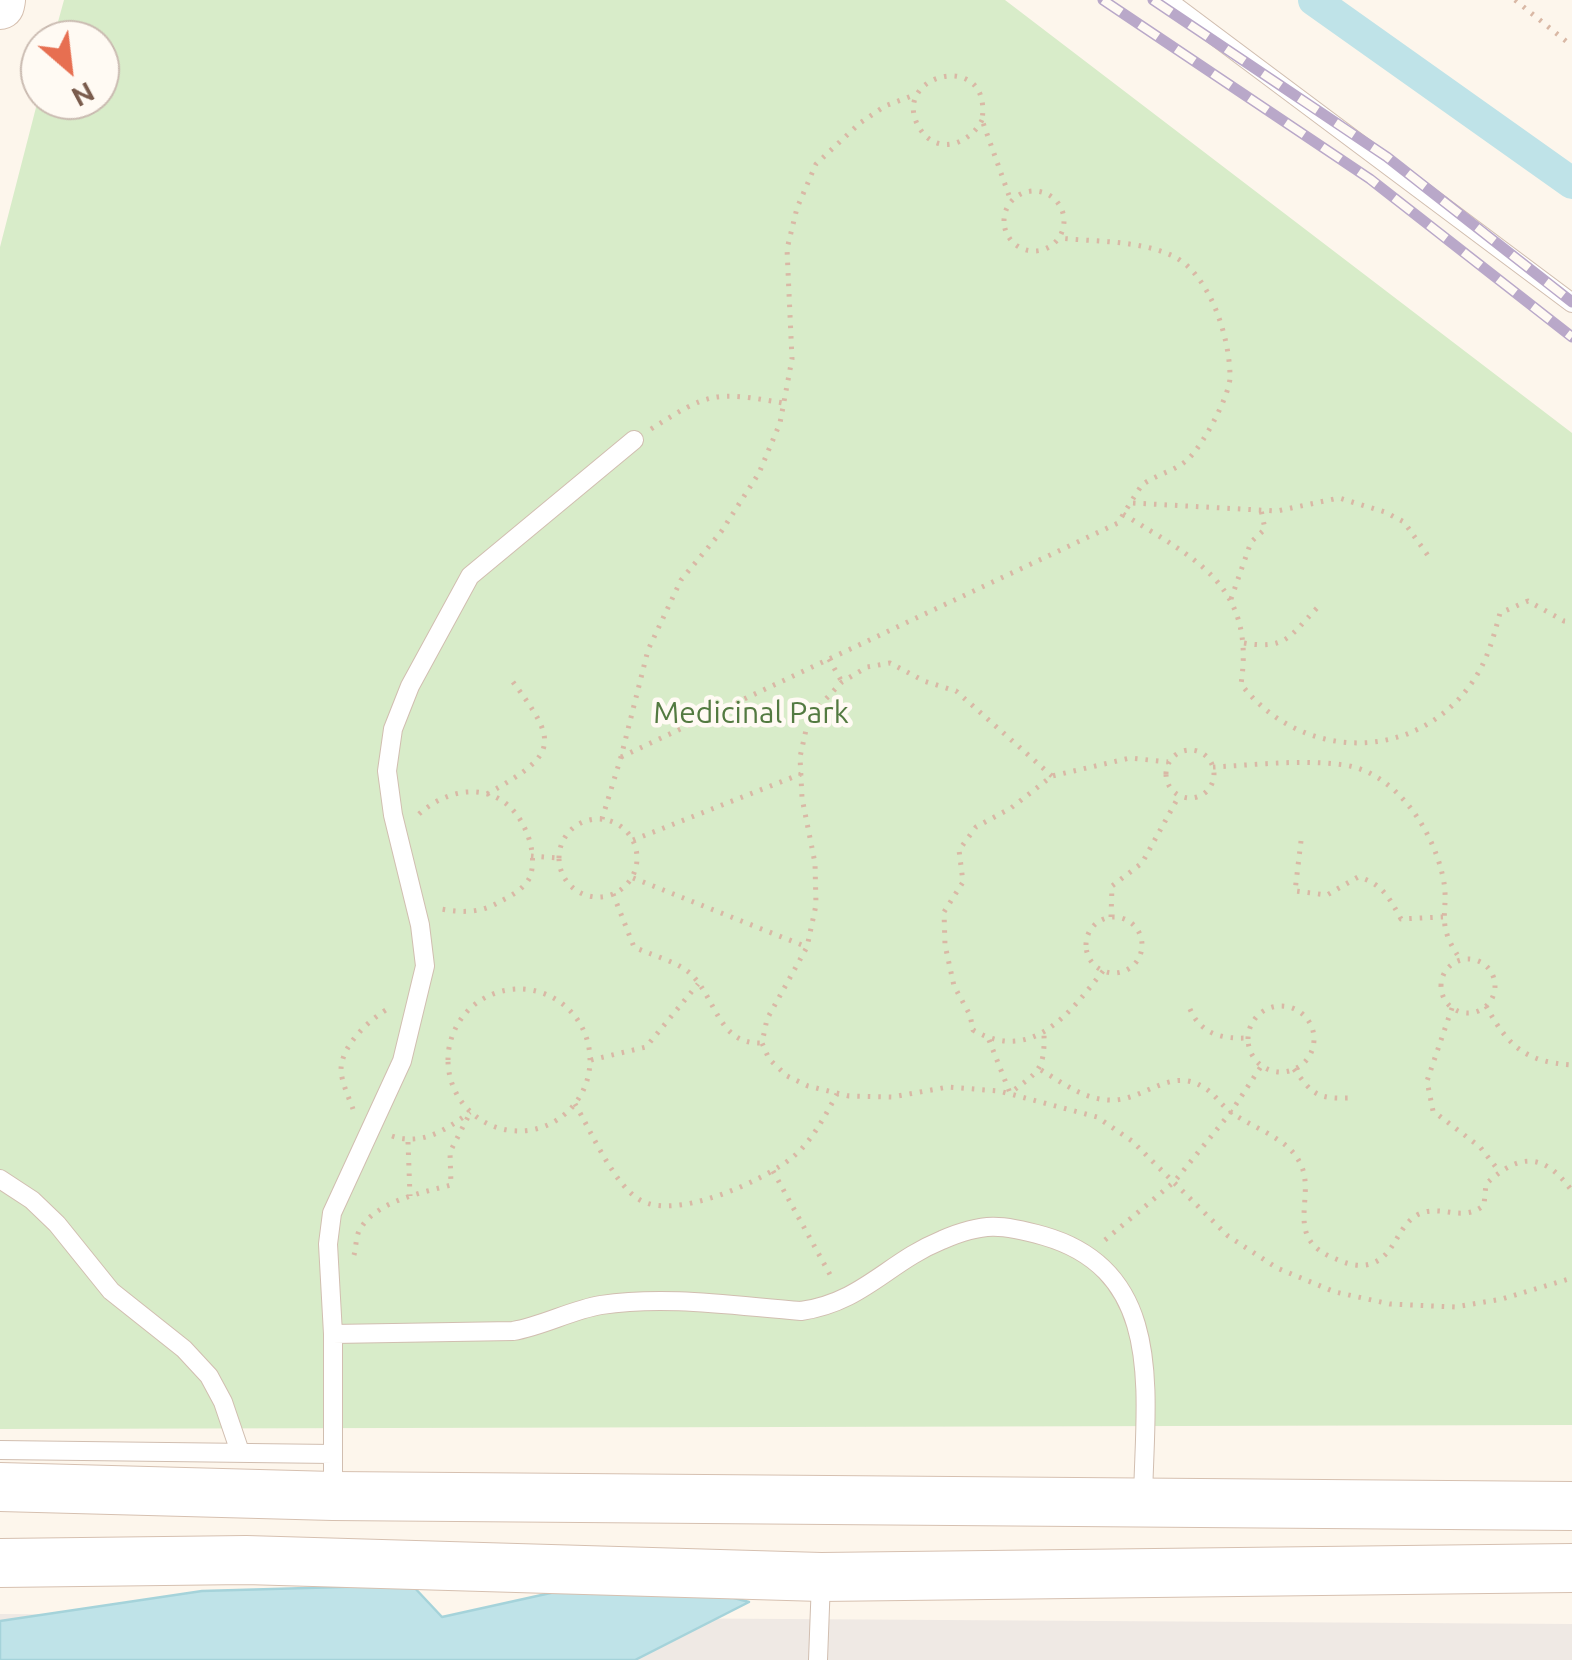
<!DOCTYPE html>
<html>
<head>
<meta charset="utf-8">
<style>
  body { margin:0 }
  #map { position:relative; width:1572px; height:1660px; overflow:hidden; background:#fdf6ec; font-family:Ubuntu,sans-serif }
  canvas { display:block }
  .north { position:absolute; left:20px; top:20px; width:100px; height:100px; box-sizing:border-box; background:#fffaf3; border:2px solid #cabbb1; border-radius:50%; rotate:152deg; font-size:28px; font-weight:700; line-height:40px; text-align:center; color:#7a5c4d }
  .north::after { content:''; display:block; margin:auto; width:35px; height:45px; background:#e76f51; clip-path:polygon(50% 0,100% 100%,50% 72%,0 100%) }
</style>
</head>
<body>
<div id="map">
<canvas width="1572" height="1660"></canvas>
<div class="north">N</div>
</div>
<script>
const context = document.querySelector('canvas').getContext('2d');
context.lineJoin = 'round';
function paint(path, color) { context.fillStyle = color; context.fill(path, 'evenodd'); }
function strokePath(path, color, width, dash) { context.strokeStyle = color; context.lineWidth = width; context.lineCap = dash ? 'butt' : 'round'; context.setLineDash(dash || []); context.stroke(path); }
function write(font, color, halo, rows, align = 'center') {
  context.font = font + ' Ubuntu,sans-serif'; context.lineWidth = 9; context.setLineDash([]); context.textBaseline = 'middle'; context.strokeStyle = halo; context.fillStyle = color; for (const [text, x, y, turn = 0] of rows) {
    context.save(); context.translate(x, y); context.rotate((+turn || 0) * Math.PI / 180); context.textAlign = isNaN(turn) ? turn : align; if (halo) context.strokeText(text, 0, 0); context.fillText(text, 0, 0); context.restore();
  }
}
paint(new Path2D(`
  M 0,1614 L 1572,1624 L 1572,1660 L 0,1660 Z`), '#efe9e4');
paint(new Path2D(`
  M 64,0 L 1005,0 L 1572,433 L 1572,1425 L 0,1429 L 0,247 L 40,92 L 40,100 L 100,100 L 100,40 L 53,40 Z`), '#d8ecc9');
const water = new Path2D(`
  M 641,1573 L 749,1602 L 635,1660 L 0,1660 L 0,1621 L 202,1591 L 412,1585 L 442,1617 Z`);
paint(water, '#bfe3e8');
strokePath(water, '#a5d3da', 2.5);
strokePath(new Path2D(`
  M 1314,0 L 1572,183`), '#bfe3e8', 32);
const lane = new Path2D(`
  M 1167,0 L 1572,303
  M 0,1179 L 32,1200 L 57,1224 L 111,1291 L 184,1349 L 209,1376 L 223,1402 L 240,1452
  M 333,1334 L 513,1331 C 543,1326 571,1310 601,1305 C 667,1295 735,1306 801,1311 C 863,1302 888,1262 942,1240 C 983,1222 1002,1224 1044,1236 C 1169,1272 1144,1400 1143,1502
  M 0,1450 L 333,1454
  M 333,1495 L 333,1334 L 328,1244 L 332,1213 L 402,1061 L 425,966 L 420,925 L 393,815 L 387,771 L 393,729 L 410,686 L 470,576 L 634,440
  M 818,1660 L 821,1581`);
const secondary = new Path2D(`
  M 0,5 L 1,0
  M 0,1487 L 333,1496 L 1572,1506
  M 0,1563 L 246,1560 L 821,1577 L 1572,1568`);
strokePath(lane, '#d1beb0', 20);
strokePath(secondary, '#d6c0b0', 50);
strokePath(new Path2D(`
  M 1515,0 L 1572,46
  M 982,120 C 970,144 937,156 920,129 C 886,75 993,47 982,120 L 1011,201
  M1004 221a30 30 0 1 1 60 0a30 30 0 1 1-60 0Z
  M 651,429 C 709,392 715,391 783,403
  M 1133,503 L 1277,511 L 1339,498 L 1385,512 L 1404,522 L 1429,557
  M 1123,514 C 1195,559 1256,585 1241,684 C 1299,760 1413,765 1471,684 C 1487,662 1493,639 1500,613 L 1528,601 L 1564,621 L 1572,622
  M 1231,599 L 1251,542 L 1265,529 L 1261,510
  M 1244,643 C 1286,650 1290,636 1317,608
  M 829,659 L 842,682
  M1166 774a24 24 0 1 1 48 0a24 24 0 1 1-48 0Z
  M 621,757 L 1118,523 C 1121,518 1140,487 1142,485 C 1156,474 1177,471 1189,458 C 1203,445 1230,395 1230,377 C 1230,338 1210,274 1173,256 C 1139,240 1096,242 1059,238
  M 1213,767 C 1256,765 1301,759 1344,765 C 1394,772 1431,827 1442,873 C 1452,912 1432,920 1461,960
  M 1052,776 L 956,691 L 924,681 L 890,663 L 867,667 L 842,682 L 820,705 L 806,730 L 800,757 L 802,798 L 815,863 L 816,905 L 807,947 L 767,1019 L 762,1043 L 769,1059 L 787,1076 L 808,1086 L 849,1096 L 892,1097 L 948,1087 L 999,1091 L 1097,1117 L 1132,1141 L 1228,1236 L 1277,1268 L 1335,1292 L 1390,1304 L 1455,1307 L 1502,1299 L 1572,1278
  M 487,794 C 560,753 559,743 510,678
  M 419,814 C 455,782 505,782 526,831 C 532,844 535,863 530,877 C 525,888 511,896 501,901 C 481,913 463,913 441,909
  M 602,819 L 621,757 L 648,650 L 681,580 L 721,532 L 759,473 L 780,423 L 792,359 L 787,249 L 797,208 L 816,164 L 860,123 L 885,106 L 917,94
  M559 858a39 39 0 1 1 78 0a39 39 0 1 1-78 0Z
  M 633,840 L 801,774
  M 1301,841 L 1295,891 L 1327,895 L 1358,877 C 1382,883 1390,899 1401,919 L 1443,917
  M 531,856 L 558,858
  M 633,878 L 807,947
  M 613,894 L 634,947 C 651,955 679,962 692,975 C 717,1001 719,1045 762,1043
  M1086 945a28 28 0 1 1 56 0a28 28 0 1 1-56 0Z
  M 1111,917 L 1112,886 L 1142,863 L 1179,796
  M1441 986a27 27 0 1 1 54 0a27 27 0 1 1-54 0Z
  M 1103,971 C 1069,1014 1032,1064 973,1030 L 970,1015 L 954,986 L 945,945 L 944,912 L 963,882 L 959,850 L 976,827 L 1011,808 L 1052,776 L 1130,758 L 1168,762
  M448 1060a71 71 0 1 1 142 0a71 71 0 1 1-142 0Z
  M 1486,1006 C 1508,1046 1525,1062 1572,1065
  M1248 1039a33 33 0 1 1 66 0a33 33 0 1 1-66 0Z
  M 1452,1008 L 1427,1081 L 1433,1111 L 1480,1147 L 1499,1171
  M 1190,1009 C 1201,1035 1223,1039 1248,1038
  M 989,1040 L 1010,1093 C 1038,1072 1045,1070 1044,1034
  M 591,1060 L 646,1047 L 698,984
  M 1294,1069 C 1313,1095 1317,1099 1351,1098
  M 1041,1070 C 1063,1083 1083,1099 1109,1100 C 1143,1102 1170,1066 1203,1087 C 1214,1093 1221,1105 1231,1112 C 1252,1128 1286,1137 1299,1161 C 1319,1195 1280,1238 1336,1259 C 1347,1264 1361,1268 1373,1263 C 1396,1254 1397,1225 1419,1214 C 1441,1204 1464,1223 1484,1205 L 1486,1184 C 1521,1151 1545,1154 1572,1191
  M 575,1104 C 591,1131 614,1185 640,1200 C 676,1221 763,1181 793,1157 C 812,1141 825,1116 837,1094
  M 353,1109 C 349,1098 341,1081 341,1069 C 342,1044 371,1018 391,1007
  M 392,1136 C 422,1146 446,1130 470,1112
  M 408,1142 L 410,1196
  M 773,1171 L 833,1280
  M 1105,1240 L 1174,1182 L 1231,1112 L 1262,1065
  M 354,1255 C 356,1248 356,1237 359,1231 C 375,1201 421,1193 451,1185 L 450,1152 L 469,1115`), '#d9b8a5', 5, [2.5, 8]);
strokePath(lane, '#fff', 18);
strokePath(secondary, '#fff', 48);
const rail = new Path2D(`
  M 1103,0 L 1370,179 L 1572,337
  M 1153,0 L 1387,157 L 1572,302`);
strokePath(rail, '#b9a8c9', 11);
strokePath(rail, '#fffaf3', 8, [22]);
write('30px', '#537a41', '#fffaf3', [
  ["Medicinal Park",751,713]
]);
</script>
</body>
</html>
